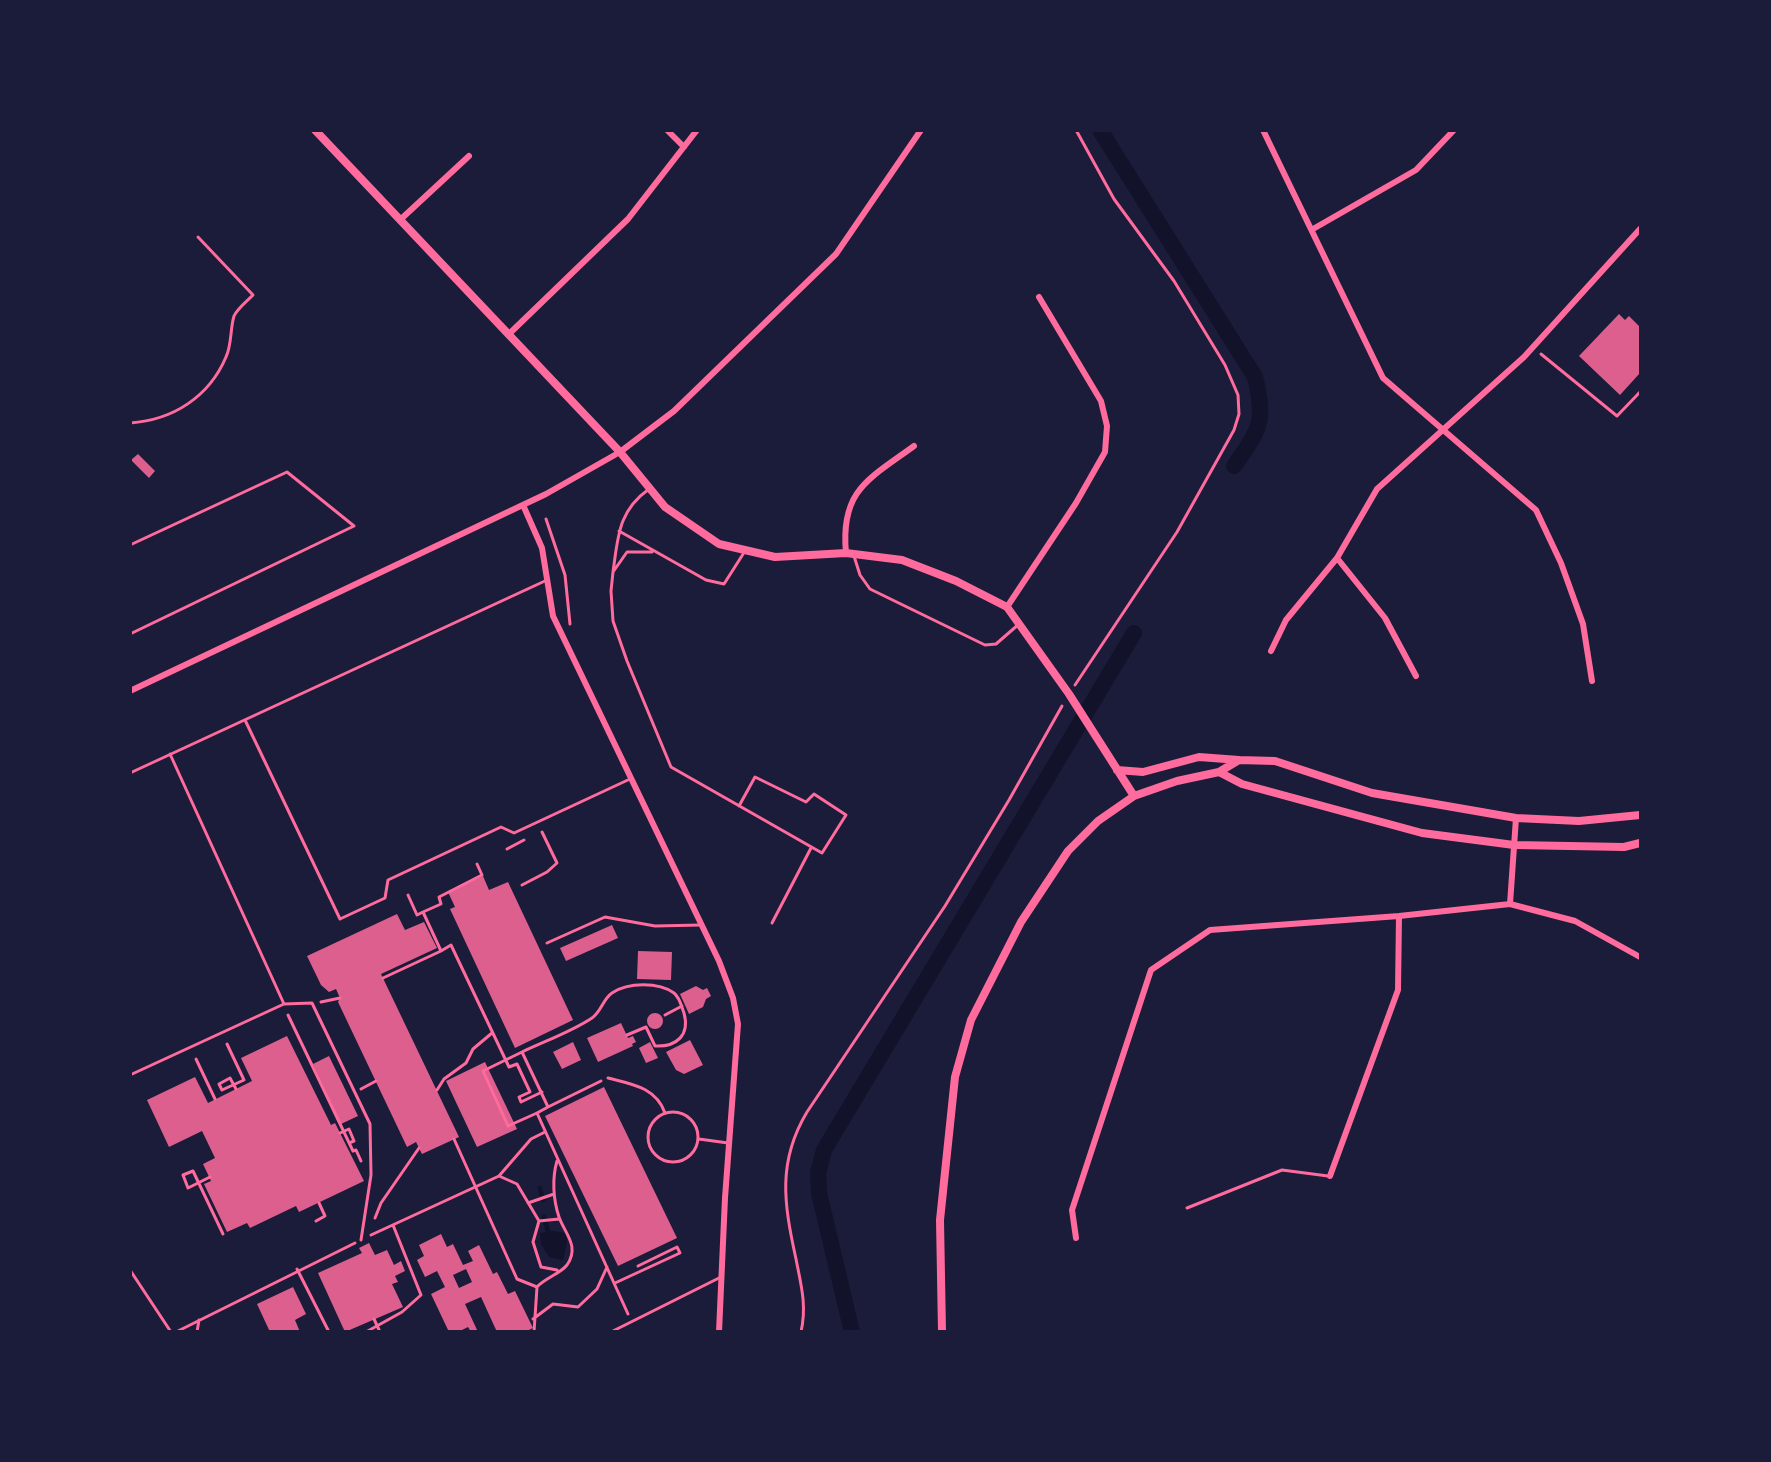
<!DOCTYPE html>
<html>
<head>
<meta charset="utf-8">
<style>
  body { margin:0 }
  #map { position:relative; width:1771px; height:1462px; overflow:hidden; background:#1b1b3a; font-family:"Alegreya Sans",sans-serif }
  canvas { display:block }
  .frame { position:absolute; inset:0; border:132px solid #1b1b3a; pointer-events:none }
</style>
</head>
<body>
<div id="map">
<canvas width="1771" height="1462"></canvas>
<div class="frame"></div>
</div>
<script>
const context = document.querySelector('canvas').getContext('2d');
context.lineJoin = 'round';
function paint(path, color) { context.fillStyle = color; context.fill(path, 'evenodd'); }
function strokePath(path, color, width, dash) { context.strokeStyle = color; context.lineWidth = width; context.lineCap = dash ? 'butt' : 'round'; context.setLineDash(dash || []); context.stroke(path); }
paint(new Path2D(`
  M 553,1231 L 565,1233 L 567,1241 L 563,1260 L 549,1257 L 541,1244 L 540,1233 Z`), '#12122b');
strokePath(new Path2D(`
  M 540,1188 L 543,1200
  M 544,1217 L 548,1232`), '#12122b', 4.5);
strokePath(new Path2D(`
  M 1100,130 L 1255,377 C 1266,422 1260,429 1234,466
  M 852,1332 L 819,1193 L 818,1173 L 824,1150 L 1134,633`), '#12122b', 16);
paint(new Path2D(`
  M 1619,314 L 1625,320 L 1629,316 L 1640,327 L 1640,373 L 1620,395 L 1579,356 Z
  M 138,454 L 155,471 L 149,478 L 131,460 Z
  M 483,876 L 489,890 L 508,882 L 573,1020 L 515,1048 L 450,909 L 455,907 L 448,892 Z
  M 397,914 L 405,930 L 424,922 L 437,948 L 381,974 L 459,1137 L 422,1154 L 416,1142 L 407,1147 L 338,1002 L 340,998 L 336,989 L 329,992 L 321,985 L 307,956 Z
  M 612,925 L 618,938 L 566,961 L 560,948 Z
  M 638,951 L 672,952 L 671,980 L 637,979 Z
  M 696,986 L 703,990 L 707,988 L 711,996 L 706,999 L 703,1007 L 689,1014 L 680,994 Z
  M647 1021a8 8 0 1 1 16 0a8 8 0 1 1-16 0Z
  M 621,1023 L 628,1038 L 633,1036 L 636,1042 L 632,1044 L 633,1046 L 598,1062 L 587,1038 Z
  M 287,1036 L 331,1125 L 335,1123 L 364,1181 L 299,1212 L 296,1206 L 250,1228 L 247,1223 L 227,1232 L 204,1184 L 211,1181 L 203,1164 L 215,1158 L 202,1131 L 169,1147 L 147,1100 L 195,1077 L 208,1103 L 252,1081 L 241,1058 Z
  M 690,1040 L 703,1065 L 684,1074 L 676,1070 L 666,1052 Z
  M 573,1042 L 581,1060 L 562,1069 L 553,1052 Z
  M 650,1042 L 658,1058 L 646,1063 L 639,1048 Z
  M 329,1056 L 358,1116 L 341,1124 L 313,1064 Z
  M 485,1062 L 517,1129 L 477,1147 L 446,1081 Z
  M 604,1087 L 677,1238 L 618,1266 L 545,1116 Z
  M 441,1234 L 447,1247 L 453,1244 L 463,1265 L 473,1261 L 468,1251 L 479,1245 L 493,1274 L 497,1272 L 508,1294 L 515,1291 L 533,1328 L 525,1332 L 497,1332 L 481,1297 L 465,1304 L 478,1332 L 471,1332 L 468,1327 L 458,1332 L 449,1332 L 431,1294 L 445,1287 L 437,1271 L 425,1277 L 417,1260 L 424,1256 L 419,1245 ZM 466,1269 L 472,1282 L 459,1288 L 453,1275 Z
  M 369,1243 L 375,1255 L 387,1250 L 394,1265 L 401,1261 L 405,1271 L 395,1276 L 398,1282 L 392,1284 L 403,1307 L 345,1332 L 318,1273 L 362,1253 L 359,1248 Z
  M 293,1287 L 306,1314 L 295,1320 L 300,1332 L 270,1332 L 257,1304 Z`), '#dd5f8e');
strokePath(new Path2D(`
  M 1541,354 L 1617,416 L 1640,392
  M 130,423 C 173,420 209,397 226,357 C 232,344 230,329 234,316 C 237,309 247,301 253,295 L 198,237
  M 546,519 L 565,575 L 570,624
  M 1075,685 L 1177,532 L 1234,430 L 1239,414 L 1238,395 L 1225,365 L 1174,281 L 1114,199 L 1076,130
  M 507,849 L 524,840
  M 522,885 L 547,872 L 557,863 L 542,832
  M 408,895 L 417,915 L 423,912 L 441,951 L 451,945 L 509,1067 L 517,1064 L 530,1092 L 519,1097 L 521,1102 L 542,1092
  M 423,912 L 441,904 L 439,897 L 482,875 L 477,864
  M 383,978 L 441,951
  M 321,1002 L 340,998
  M 288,1015 L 353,1151 L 356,1150 L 361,1161
  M 665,1015 L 682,1006
  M 627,1035 L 646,1027 L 655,1046 C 677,1047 690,1035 684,1013 C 681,1005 680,998 674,993 C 659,982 628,982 612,993 C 603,999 601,1012 592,1018 C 571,1032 545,1041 522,1052 L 548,1107 L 537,1113 L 628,1314
  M 227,1044 L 244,1080 L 222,1090 L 219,1084 L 230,1078 L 236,1089
  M 522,1052 L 483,1071 L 508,1126 L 537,1113
  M 196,1059 L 215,1099
  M 361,1089 L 376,1081
  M 437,1090 L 444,1079 L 466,1063 L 473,1049 L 492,1033
  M 548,1107 L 601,1081
  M 340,1133 L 349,1129 L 354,1141 L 349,1143
  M 454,1139 L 517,1279 L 537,1287 L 534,1332
  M 499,1176 L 517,1184 L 539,1221 L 533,1242 L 541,1267 L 557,1270
  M 210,1177 L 188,1188 L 183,1175 L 193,1171 L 223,1234
  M 528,1203 L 554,1194
  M 375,1218 L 381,1203 L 419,1148
  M 316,1221 L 325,1216 L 319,1203
  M 539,1221 L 559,1219
  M 371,1235 L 499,1176 L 531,1139 L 545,1132
  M 297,1269 L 329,1332
  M 615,1283 L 680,1253 L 677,1247 L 638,1266
  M 537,1287 C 545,1278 560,1274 567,1265 C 580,1246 565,1234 559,1217 C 553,1199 552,1178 557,1161
  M 374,1319 L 380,1332
  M 533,1319 L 553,1304 L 578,1307 L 597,1289 L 607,1267
  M 178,1331 L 355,1243
  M 197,1332 L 199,1320
  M 366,1332 L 402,1312 L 421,1295 L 393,1225
  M 801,1332 C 807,1305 801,1285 796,1259 C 784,1204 777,1162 807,1112 L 945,906 L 1009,800 L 1062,706`), '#ff6b9d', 3);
strokePath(new Path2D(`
  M 649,489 C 618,511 618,537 613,572 L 627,552 L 652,552
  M 619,531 L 706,580 L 724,584 L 745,551
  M 130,545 L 287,472 L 354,526 L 130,634
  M 854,556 L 860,575 L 870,589 L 985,645 L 996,644 L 1019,624
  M 613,572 L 611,591 L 613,621 L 627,661 L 671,767 L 822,853 L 846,815 L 814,794 L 806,802 L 755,777 L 739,806
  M 245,720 L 340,919 L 385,898 L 388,880 L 501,827 L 514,833 L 630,779
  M 130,773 L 547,580
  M 772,923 L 811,848
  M 547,943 L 605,917 L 655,926 L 701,925
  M 284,1004 L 312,1003 L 370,1124 L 371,1175 L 361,1240
  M 130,1075 L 284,1004 L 170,754
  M 608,1078 C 631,1084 656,1087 665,1113
  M648 1137a25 25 0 1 1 50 0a25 25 0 1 1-50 0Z
  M 699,1139 L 728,1143
  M 1187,1208 L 1282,1170 L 1328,1176
  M 130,1270 L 171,1332
  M 611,1332 L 721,1277`), '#ff6b9d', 3);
strokePath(new Path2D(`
  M 667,130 L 684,147
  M 1263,130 L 1383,378 L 1536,510 L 1561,563 L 1583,624 L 1592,681
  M 400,220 L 469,156
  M 1313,229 L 1416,170 L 1454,130
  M 509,334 L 628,219 L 697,130
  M 523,505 L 542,548 L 553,616 L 719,961 L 733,998 L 738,1024 L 725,1198 L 719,1332
  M 846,553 C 840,490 869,479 914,446
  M 1337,558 L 1385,618 L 1416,676
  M 1007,607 L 1076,503 L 1105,452 L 1107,426 L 1101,401 L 1039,297
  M 1271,651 L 1286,620 L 1337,558 L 1377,489 L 1524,357 L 1640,229
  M 130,691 L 546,494 L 620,452 L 674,411 L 836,254 L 921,130
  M 1510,904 L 1516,818
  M 1330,1176 L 1398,990 L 1399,916
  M 1076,1238 L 1072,1210 L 1151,970 L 1210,930 L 1399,916 L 1510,904 L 1575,921 L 1640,957`), '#ff6b9d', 6);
strokePath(new Path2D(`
  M 315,130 L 620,452 L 665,507 L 719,544 L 775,557 L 846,553 L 902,560 L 956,581 L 1007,607 L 1069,694 L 1134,796
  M 1117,770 L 1143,772 L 1199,757 L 1239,760
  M 1640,815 L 1579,821 L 1516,818 L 1372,793 L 1275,761 L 1239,760 L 1219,772 L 1242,784 L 1422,833 L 1514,845 L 1624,847 L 1640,843
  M 942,1332 L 940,1220 L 955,1077 L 971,1020 L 1021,922 L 1068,851 L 1098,821 L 1134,796 L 1177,781 L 1219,772`), '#ff6b9d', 8);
</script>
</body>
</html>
